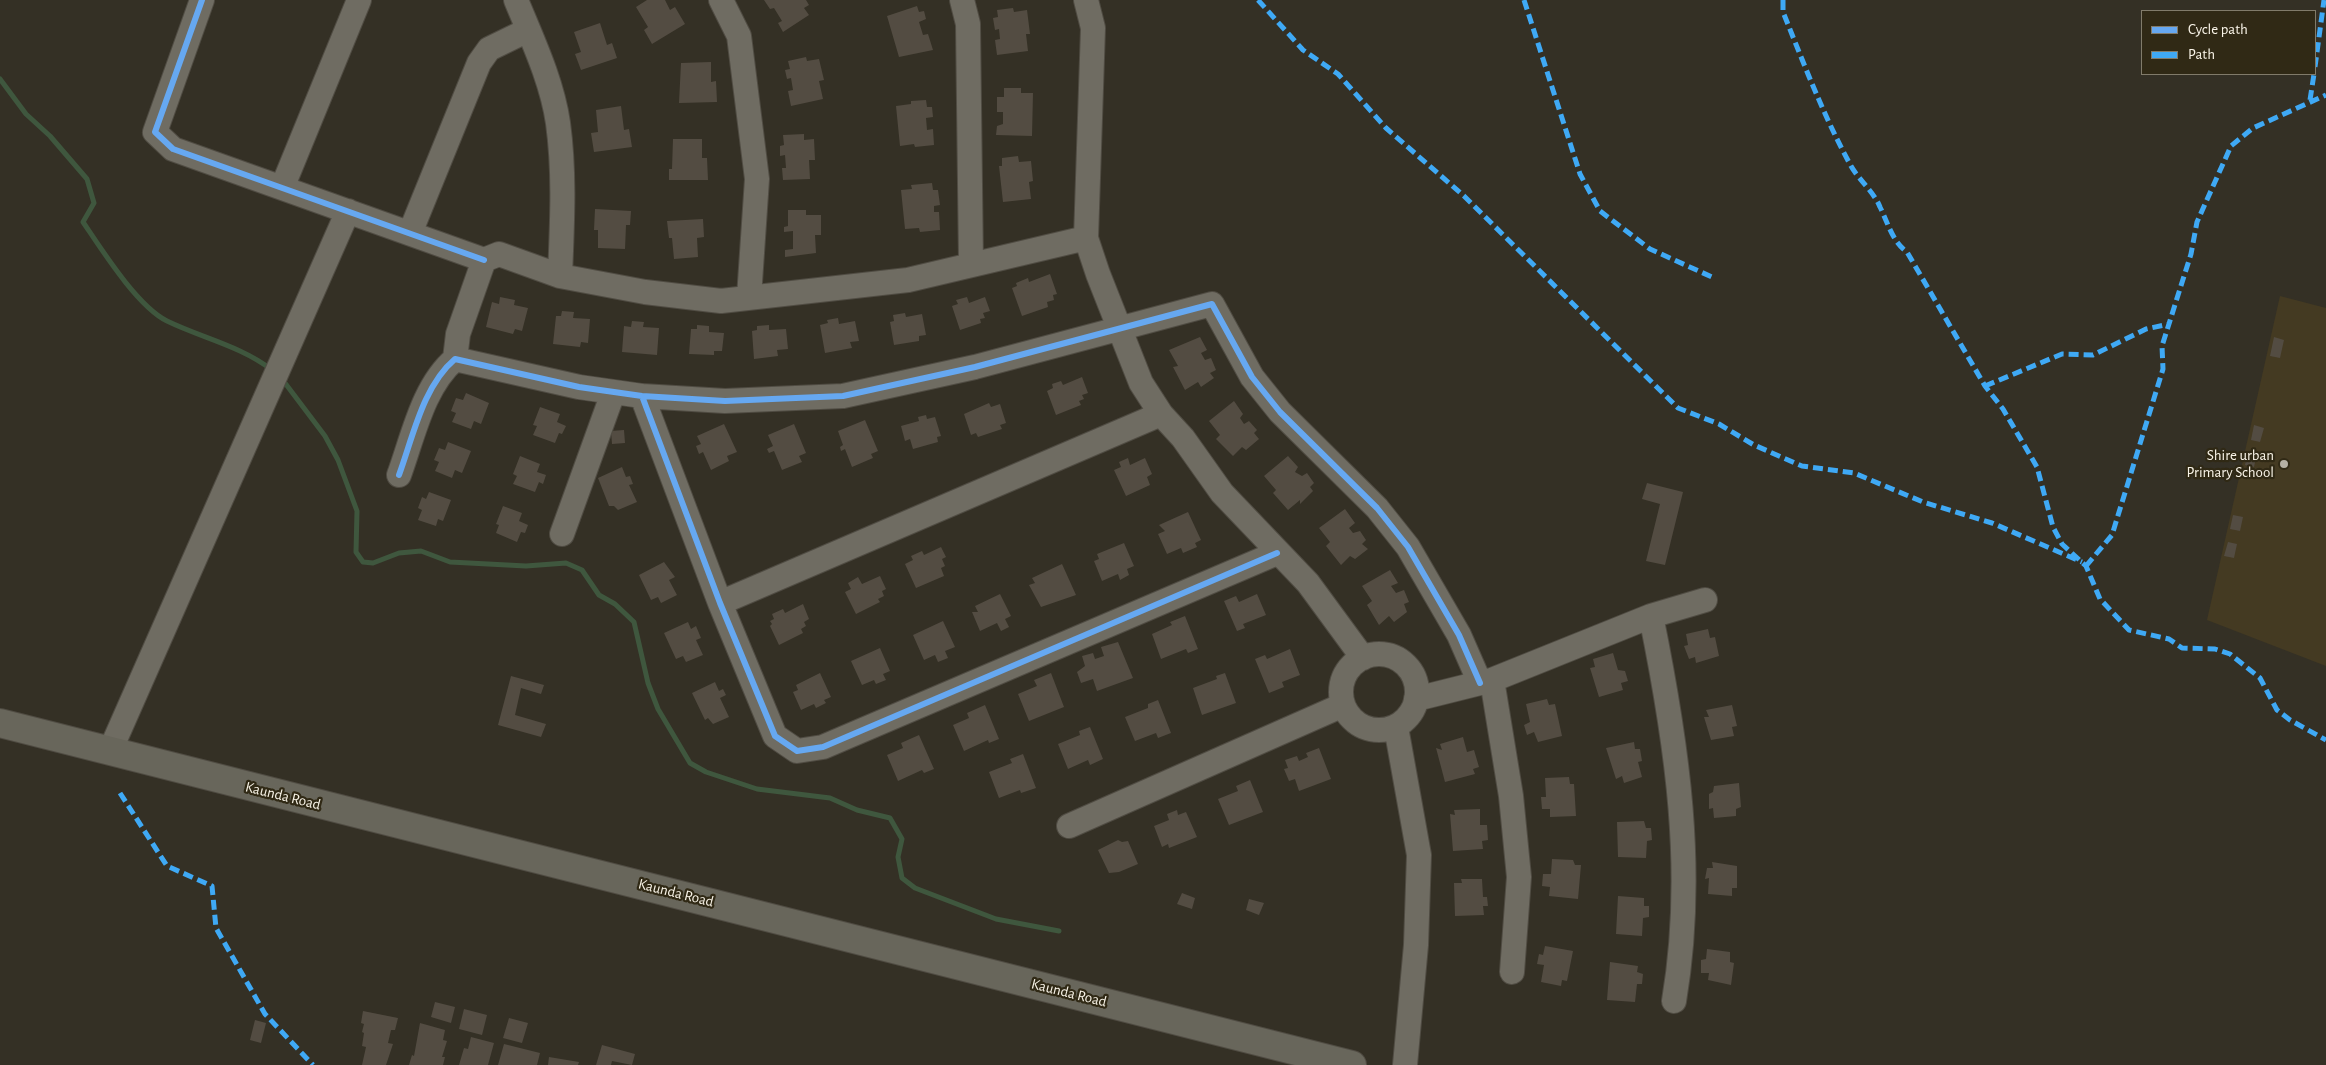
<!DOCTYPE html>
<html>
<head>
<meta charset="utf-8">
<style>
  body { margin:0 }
  #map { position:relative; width:2326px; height:1065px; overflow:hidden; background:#343025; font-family:"Alegreya Sans",sans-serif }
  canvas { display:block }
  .legend { position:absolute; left:2141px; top:10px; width:175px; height:65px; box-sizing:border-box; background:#302915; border:1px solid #817b6a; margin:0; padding:6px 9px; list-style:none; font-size:15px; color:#faf5e9 }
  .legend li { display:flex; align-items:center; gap:10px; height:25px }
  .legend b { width:25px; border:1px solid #817b6a }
</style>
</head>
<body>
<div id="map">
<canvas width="2326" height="1065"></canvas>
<ul class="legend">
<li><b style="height:6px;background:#66a8f1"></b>Cycle path</li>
<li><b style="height:6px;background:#3fa9f5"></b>Path</li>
</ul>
</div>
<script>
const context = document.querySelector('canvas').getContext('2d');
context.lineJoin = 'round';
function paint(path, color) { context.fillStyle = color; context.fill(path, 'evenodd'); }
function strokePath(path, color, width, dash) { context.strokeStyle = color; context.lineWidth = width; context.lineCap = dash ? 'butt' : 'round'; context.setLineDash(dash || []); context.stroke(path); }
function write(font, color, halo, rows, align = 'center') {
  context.font = font + ' "Alegreya Sans",sans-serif'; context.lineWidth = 4.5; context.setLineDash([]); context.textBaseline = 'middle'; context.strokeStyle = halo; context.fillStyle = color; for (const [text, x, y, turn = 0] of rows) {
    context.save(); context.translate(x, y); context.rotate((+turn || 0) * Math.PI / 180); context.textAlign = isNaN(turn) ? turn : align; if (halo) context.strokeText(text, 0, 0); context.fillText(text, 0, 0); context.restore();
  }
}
paint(new Path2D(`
  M 2280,296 L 2326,308 L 2326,666 L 2207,620 Z`), '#443a22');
strokePath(new Path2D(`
  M 0,79 L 26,114 L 50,136 L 87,179 L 94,203 L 83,222 C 102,250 137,306 167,321 C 202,338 241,346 272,370
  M 282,379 L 325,436 L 338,460 L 357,511 L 356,552 L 363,562 L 373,563 L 399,553 L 421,551 L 450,562 L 526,566 L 566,563 L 582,570 L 599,595 L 615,604 L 634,622 L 648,683 L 658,709 L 690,763 L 706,772 L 757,789 L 830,798 L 857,810 L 890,818 L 902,839 L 898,857 L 902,878 L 915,888 L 996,919 L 1059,931`), '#3f573e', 5);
paint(new Path2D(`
  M 647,0 L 665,0 L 670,10 L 675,7 L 685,24 L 652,44 L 644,30 L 648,27 L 636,7 Z
  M 764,0 L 806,0 L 809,5 L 804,8 L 809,15 L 783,32 L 778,23 L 782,21 L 774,8 L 770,9 Z
  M 917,6 L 919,12 L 924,11 L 926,19 L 919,22 L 923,35 L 928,34 L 933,50 L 899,57 L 887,16 Z
  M 1013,8 L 1014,12 L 1027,10 L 1030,34 L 1026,34 L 1028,51 L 997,55 L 995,40 L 1000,39 L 999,29 L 995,30 L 993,18 L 998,17 L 997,10 Z
  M 600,23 L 607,45 L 612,43 L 617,58 L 581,70 L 575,54 L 581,52 L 574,32 Z
  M 806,57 L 807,61 L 819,59 L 824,80 L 819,81 L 823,99 L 791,106 L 788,91 L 793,90 L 791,78 L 787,79 L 785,70 L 790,69 L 788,61 Z
  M 711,62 L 711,82 L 716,81 L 717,102 L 679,103 L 681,63 Z
  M 1004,88 L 1021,88 L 1021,93 L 1033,93 L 1032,136 L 996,135 L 997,126 L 1003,124 L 1003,112 L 997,112 L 997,97 L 1004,97 Z
  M 926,100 L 927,107 L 932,107 L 933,117 L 926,118 L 927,130 L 933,129 L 934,145 L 915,147 L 914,144 L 900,146 L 896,106 L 911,104 L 911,101 Z
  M 621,106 L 624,130 L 629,129 L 632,147 L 594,152 L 591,133 L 598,132 L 596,110 Z
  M 804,134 L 804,140 L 814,139 L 815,160 L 809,160 L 810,179 L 783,180 L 782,168 L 786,168 L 785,155 L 780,156 L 780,146 L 784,145 L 783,135 Z
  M 673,139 L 702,139 L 702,158 L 707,158 L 708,180 L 669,180 L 669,169 L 672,169 Z
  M 1018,156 L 1019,162 L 1031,161 L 1033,181 L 1029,182 L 1031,199 L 1003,202 L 999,166 L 1002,166 L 1002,158 Z
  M 932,183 L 933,190 L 938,190 L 940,205 L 934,206 L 934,212 L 939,212 L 940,230 L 920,232 L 919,228 L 905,229 L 901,190 L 912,189 L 911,185 Z
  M 595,209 L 631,211 L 630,225 L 626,225 L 625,249 L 598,248 L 598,230 L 594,230 Z
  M 788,210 L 806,210 L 806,215 L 821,215 L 821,235 L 815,235 L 816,253 L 785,257 L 785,250 L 793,249 L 793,231 L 784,232 L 784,227 L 788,226 Z
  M 703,219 L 704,237 L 697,238 L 698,257 L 674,259 L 672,238 L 669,238 L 667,221 Z
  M 1050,274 L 1057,294 L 1053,295 L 1054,300 L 1047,302 L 1048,307 L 1022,316 L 1012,288 L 1017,286 L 1016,283 L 1028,278 L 1029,282 Z
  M 500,297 L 515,300 L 514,305 L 528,308 L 522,331 L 515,329 L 513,334 L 486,327 L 492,302 L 499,304 Z
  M 967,297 L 969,303 L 985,297 L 990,311 L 983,313 L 985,318 L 980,319 L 981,323 L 960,330 L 952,306 L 958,304 L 956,300 Z
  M 562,311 L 574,312 L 573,318 L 590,319 L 588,343 L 581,342 L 580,347 L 553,344 L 556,316 L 561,316 Z
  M 905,313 L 906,317 L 922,314 L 926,335 L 919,336 L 919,341 L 894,345 L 890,322 L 894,321 L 893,315 Z
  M 838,318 L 839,324 L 855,321 L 859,341 L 850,342 L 852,348 L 825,353 L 820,325 L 828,323 L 827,320 Z
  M 632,321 L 644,322 L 643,327 L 659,328 L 657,355 L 622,352 L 624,326 L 631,327 Z
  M 697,325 L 709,326 L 709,332 L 724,333 L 722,351 L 714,351 L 714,355 L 689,354 L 691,329 L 697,329 Z
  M 769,325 L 769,330 L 786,329 L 788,349 L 777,350 L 778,356 L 754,359 L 752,331 L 757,330 L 757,326 Z
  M 1200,337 L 1207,350 L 1201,353 L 1205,360 L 1211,358 L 1216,370 L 1210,373 L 1214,378 L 1201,387 L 1198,382 L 1185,390 L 1173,367 L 1178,366 L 1169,350 Z
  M 2274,337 L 2284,340 L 2280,358 L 2270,356 Z
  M 1082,377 L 1088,393 L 1082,395 L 1084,399 L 1079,401 L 1081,405 L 1056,415 L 1047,391 L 1053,388 L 1052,384 L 1061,381 L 1063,385 Z
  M 466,393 L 489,403 L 481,424 L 474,421 L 471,429 L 452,422 L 456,413 L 451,411 L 456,398 L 463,400 Z
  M 1234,401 L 1243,414 L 1240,418 L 1244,424 L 1249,421 L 1257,430 L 1254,433 L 1259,439 L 1246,450 L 1242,447 L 1233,456 L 1216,439 L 1220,435 L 1209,421 Z
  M 989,403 L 991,407 L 1000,404 L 1006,423 L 1000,425 L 1002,429 L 978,437 L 976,433 L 971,435 L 964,414 Z
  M 540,407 L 560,414 L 557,422 L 566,426 L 562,434 L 559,433 L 555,443 L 533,435 L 537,426 L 533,425 Z
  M 926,415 L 927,419 L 935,417 L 941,436 L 937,437 L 938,442 L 913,449 L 910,439 L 905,441 L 901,426 L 919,421 L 918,417 Z
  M 865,420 L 878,451 L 871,454 L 873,458 L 852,467 L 845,449 L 841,451 L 840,447 L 843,445 L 838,431 Z
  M 724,424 L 737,452 L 727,456 L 729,461 L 711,470 L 703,452 L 699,454 L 696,446 L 701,444 L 697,436 Z
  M 794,424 L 806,453 L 799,456 L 802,462 L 782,470 L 774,451 L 769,453 L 767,449 L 773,446 L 768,435 Z
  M 2254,425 L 2264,428 L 2260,442 L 2251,440 Z
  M 624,430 L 625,443 L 612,444 L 611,431 Z
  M 448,442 L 471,451 L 462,473 L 455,470 L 452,478 L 435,471 L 439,462 L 434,460 L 439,448 L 445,450 Z
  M 2248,451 L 2257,453 L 2254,467 L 2245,465 Z
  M 520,456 L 540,464 L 537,472 L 546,475 L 543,484 L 539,482 L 535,492 L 513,484 L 517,476 L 513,474 Z
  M 1288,456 L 1298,467 L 1295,472 L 1302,476 L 1307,473 L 1314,483 L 1310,487 L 1313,491 L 1300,504 L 1300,500 L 1288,510 L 1273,493 L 1276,490 L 1264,476 Z
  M 1128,458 L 1130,465 L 1145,458 L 1152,474 L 1147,477 L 1150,485 L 1126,496 L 1114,470 L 1121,467 L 1119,462 Z
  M 622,467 L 626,477 L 630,476 L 633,484 L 629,485 L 637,502 L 618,510 L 614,506 L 609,506 L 598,478 Z
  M 1647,483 L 1683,492 L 1665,565 L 1646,561 L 1660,504 L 1642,499 Z
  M 429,492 L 451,500 L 443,521 L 438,519 L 436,526 L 418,520 L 422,510 L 418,508 L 422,497 L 426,499 Z
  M 503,506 L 522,513 L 519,521 L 528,525 L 525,533 L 521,532 L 517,542 L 496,533 L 499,525 L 496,524 Z
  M 1345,509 L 1355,523 L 1349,528 L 1353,533 L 1360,531 L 1366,540 L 1362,544 L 1368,549 L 1355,559 L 1350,556 L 1341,565 L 1326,546 L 1330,542 L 1319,528 Z
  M 1188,512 L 1201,540 L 1195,543 L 1197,547 L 1183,553 L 1181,548 L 1167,554 L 1158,534 L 1165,531 L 1159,525 Z
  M 2233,515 L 2243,517 L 2240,531 L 2230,529 Z
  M 2228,542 L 2237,544 L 2234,558 L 2224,556 Z
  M 1124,543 L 1134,566 L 1127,569 L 1129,575 L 1120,580 L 1118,574 L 1102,581 L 1094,561 L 1099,559 L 1097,554 Z
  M 941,547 L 946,557 L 942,559 L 945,566 L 941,568 L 944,576 L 916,588 L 905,564 L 913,560 L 911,556 L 922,551 L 924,555 Z
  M 664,562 L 675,577 L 669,580 L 677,595 L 661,603 L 658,597 L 651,600 L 639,575 Z
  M 1062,564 L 1076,595 L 1041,607 L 1029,585 L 1035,583 L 1032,578 Z
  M 1390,570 L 1398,583 L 1391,586 L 1396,593 L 1404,590 L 1409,602 L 1404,604 L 1407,612 L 1394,622 L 1389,616 L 1379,625 L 1367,605 L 1372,601 L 1362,586 Z
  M 880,576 L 886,589 L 882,591 L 884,596 L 878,599 L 880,602 L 856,614 L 845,592 L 851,589 L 848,583 L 858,577 L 862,584 Z
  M 1000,594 L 1011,616 L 1005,619 L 1009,627 L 1001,631 L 997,623 L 980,631 L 972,612 L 978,612 L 975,606 Z
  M 1257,594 L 1266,615 L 1243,624 L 1245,628 L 1237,631 L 1224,601 L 1236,596 L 1239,602 Z
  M 803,604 L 809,619 L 804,622 L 806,626 L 801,629 L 803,633 L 779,645 L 770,626 L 772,624 L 770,621 L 774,619 L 772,614 L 783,609 L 785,613 Z
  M 1185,616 L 1198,649 L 1188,653 L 1186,649 L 1161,659 L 1152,634 L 1172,625 L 1170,622 Z
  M 943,621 L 955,647 L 945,651 L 948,658 L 938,662 L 935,655 L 924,660 L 913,635 Z
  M 688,622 L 691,629 L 696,626 L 701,638 L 696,640 L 703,655 L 686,662 L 683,656 L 676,659 L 664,633 Z
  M 1708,629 L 1710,638 L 1715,637 L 1719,656 L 1696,663 L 1695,657 L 1689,659 L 1684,646 L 1688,645 L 1686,634 Z
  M 1118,642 L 1133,678 L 1097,691 L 1093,679 L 1081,683 L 1077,672 L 1085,666 L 1082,656 L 1093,653 L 1095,659 L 1104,656 L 1101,647 Z
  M 880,648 L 890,671 L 883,674 L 886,680 L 876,684 L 874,680 L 862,685 L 851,661 Z
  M 1290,649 L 1300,675 L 1282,682 L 1284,687 L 1269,693 L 1255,659 L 1265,655 L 1267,659 Z
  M 1613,653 L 1618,670 L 1625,671 L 1628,681 L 1621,683 L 1623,690 L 1599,697 L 1590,668 L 1595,667 L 1593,659 Z
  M 820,673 L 831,697 L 824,700 L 826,703 L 816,708 L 814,704 L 801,710 L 793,692 L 798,690 L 796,685 Z
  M 1051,673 L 1064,707 L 1029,721 L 1018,694 L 1037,686 L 1034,680 Z
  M 1225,673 L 1236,703 L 1202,715 L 1193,688 L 1217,679 L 1216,676 Z
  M 511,676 L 544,685 L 541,694 L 521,688 L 515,715 L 546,724 L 541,737 L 498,725 Z
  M 715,682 L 719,691 L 723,689 L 726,695 L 720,698 L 729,717 L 713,724 L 708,718 L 705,720 L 692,693 Z
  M 1547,699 L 1549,705 L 1555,704 L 1562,736 L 1538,742 L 1534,732 L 1527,735 L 1524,725 L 1530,722 L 1526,704 Z
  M 1158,700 L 1171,733 L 1158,738 L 1156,733 L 1135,741 L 1125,717 L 1148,708 L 1148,704 Z
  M 985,705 L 999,739 L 989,743 L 988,740 L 964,751 L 953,725 L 969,718 L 967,713 Z
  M 1732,705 L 1737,726 L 1732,727 L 1734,736 L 1711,740 L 1704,717 L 1709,717 L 1706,710 Z
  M 1090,727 L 1103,759 L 1090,765 L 1088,760 L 1068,769 L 1058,744 L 1080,735 L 1079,731 Z
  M 919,735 L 934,769 L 924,773 L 922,770 L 898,781 L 887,755 L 903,748 L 901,743 Z
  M 1463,737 L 1467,752 L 1474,750 L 1479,767 L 1473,769 L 1475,774 L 1445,782 L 1436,748 L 1442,750 L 1440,744 Z
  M 1634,742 L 1635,749 L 1640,749 L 1642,761 L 1638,762 L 1642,777 L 1624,783 L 1622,776 L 1616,779 L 1606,748 Z
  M 1319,748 L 1331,779 L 1299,791 L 1295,779 L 1289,781 L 1284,769 L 1288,768 L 1285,760 L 1297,756 L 1299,761 L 1308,757 L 1306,753 Z
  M 1023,754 L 1036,788 L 1021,793 L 1020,790 L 999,798 L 989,772 L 1012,763 L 1010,759 Z
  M 1569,777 L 1570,784 L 1574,784 L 1576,816 L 1550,817 L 1550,809 L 1542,809 L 1541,797 L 1546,797 L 1545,778 Z
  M 1250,780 L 1263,812 L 1229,825 L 1218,799 L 1238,791 L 1236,786 Z
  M 1739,783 L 1741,807 L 1736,809 L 1736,816 L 1714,818 L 1713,808 L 1709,809 L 1709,794 L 1713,792 L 1714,786 Z
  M 1480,809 L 1480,825 L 1487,825 L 1488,840 L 1482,841 L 1483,849 L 1453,851 L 1450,814 L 1455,815 L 1454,810 Z
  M 1177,810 L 1178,815 L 1186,812 L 1197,837 L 1169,848 L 1168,844 L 1162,847 L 1154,826 L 1169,820 L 1167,814 Z
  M 1644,821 L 1646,828 L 1651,828 L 1652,840 L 1647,841 L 1646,858 L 1618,857 L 1617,822 Z
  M 1118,840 L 1122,842 L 1128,841 L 1138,864 L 1119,872 L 1109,873 L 1098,850 Z
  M 1552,859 L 1573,860 L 1575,865 L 1581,865 L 1578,899 L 1549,896 L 1550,887 L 1542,886 L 1543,874 L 1551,874 Z
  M 1712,862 L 1737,866 L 1737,888 L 1732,888 L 1732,896 L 1708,894 L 1709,878 L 1705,879 L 1707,868 L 1713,868 Z
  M 1461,879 L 1482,879 L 1483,897 L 1487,897 L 1488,906 L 1483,906 L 1484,915 L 1455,916 L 1454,883 L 1462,883 Z
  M 1182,893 L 1195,898 L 1192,909 L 1177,904 Z
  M 1618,896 L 1644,898 L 1644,906 L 1649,906 L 1649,917 L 1643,918 L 1642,936 L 1616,934 Z
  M 1249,899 L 1264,903 L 1259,915 L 1246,910 Z
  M 1545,946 L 1573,951 L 1567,981 L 1562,980 L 1561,986 L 1541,982 L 1544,965 L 1537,964 L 1539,954 L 1543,955 Z
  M 1707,949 L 1730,952 L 1730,962 L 1734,963 L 1731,985 L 1708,980 L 1709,973 L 1701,973 L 1701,960 L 1706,959 Z
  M 1610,962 L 1638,966 L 1637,972 L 1643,974 L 1642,984 L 1637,984 L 1635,1002 L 1607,1000 Z
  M 435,1002 L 455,1007 L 451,1023 L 431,1017 Z
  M 464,1009 L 487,1015 L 482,1035 L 459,1029 Z
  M 363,1011 L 398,1018 L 395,1030 L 391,1030 L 388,1043 L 393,1044 L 386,1065 L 362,1065 L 366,1047 L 362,1046 L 364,1033 L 362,1032 L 364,1024 L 361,1023 Z
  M 509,1018 L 528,1023 L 522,1043 L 503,1038 Z
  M 255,1020 L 266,1023 L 261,1043 L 250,1040 Z
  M 420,1023 L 445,1030 L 443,1040 L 447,1041 L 442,1057 L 445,1057 L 443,1065 L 409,1065 L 412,1055 L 414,1056 Z
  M 471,1037 L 494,1043 L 488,1065 L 459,1065 L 464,1048 L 468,1049 Z
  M 504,1044 L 540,1053 L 537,1065 L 498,1065 Z
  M 602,1045 L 635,1054 L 632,1065 L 612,1061 L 611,1065 L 596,1065 Z
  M 549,1057 L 579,1062 L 578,1065 L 548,1065 Z`), '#534c42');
const minor = new Path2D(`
  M 202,0 L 155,132 L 173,149 L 484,260
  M 516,0 C 532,39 552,81 558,123 C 565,174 562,225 560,276
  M 721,0 L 739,36 L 757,179 L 749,297
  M 962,0 L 968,24 L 971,264
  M 1086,0 L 1093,28 L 1086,238 L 1098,274 L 1141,383 L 1161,414 L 1183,438 L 1222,493 L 1308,583 L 1363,658
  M 282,188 L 359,0
  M 410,233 L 479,63 L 489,49 L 528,30
  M 455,359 L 458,334 L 484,260 L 499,254 L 560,276 L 645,292 L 721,301 L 908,280 L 1086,238
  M 642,396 L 720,603 L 775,736 L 797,751 L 823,747 L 1277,553
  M 399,475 C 413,437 423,386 455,359 L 579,387 L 642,396 L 725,401 L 843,396 L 975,367 L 1212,304 L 1252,377 L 1280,412 L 1377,508 L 1408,547 L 1459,635 L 1480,683
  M 562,534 L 613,393
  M 720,603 L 1161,414
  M 1651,616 C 1677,744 1696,871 1674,1001
  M1341 692a38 38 0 1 1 76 0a38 38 0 1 1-76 0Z
  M 1492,680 L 1511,796 L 1519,877 L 1512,972
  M 1416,699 L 1492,680 L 1651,616 L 1705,600
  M 1396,727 L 1419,855 L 1416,945 L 1405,1065
  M 110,751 L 348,211
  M 1069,826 L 1343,705`);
const major = new Path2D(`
  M 0,723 L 1352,1065`);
strokePath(minor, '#504c43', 26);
strokePath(major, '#504c43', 30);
strokePath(minor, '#6f6c62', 24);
strokePath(major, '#68665b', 28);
strokePath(new Path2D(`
  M 1258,0 L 1303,50 L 1338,74 L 1386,128 L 1464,196 L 1678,408 L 1719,424 L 1754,445 L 1802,466 L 1854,473 L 1923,502 L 1992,523 L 2082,562
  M 1524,0 L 1580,174 L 1600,211 L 1650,249 L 1712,277
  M 1783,0 L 1783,12 C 1804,64 1824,117 1851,166 C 1859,180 1874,192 1880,207 C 1888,223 1892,241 1907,252 L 1985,386 L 2003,409 L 2037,467 L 2053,527 L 2062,544 L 2086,566 L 2100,599 L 2129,630 L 2169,639 L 2182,648 L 2215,649 L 2230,654 L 2260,678 L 2277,710 L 2290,720 L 2326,740
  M 2315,67 L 2324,0
  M 2310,100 L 2314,74
  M 1985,386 L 2062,354 L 2093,355 L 2146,329 L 2169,324
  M 2086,566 L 2112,535 L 2163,369 L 2162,346 L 2191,254 L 2197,222 L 2231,146 L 2253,128 L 2326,95
  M 120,793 L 167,866 L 212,886 L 216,928 L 265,1014 L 313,1065`), '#3fa9f5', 5, [10, 5]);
strokePath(new Path2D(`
  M 202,0 L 155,132 L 173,149 L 484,260
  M 642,396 L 720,603 L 775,736 L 797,751 L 823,747 L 1277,553
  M 399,475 C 413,437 423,386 455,359 L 579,387 L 642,396 L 725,401 L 843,396 L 975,367 L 1212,304 L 1252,377 L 1280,412 L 1377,508 L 1408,547 L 1459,635 L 1480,683`), '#66a8f1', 6);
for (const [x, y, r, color] of [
  [2284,464,5,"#b5b0a4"]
]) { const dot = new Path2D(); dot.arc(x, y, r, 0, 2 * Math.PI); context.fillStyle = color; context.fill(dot); strokePath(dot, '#302915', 2); }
write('15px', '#faf5e9', '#302915', [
  ["Shire urban",2274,455],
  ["Primary School",2274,472]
], 'right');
write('15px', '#faf5e9', '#302915', [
  ["Kaunda Road",283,796,14],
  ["Kaunda Road",676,893,14],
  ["Kaunda Road",1069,993,14]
]);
</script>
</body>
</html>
